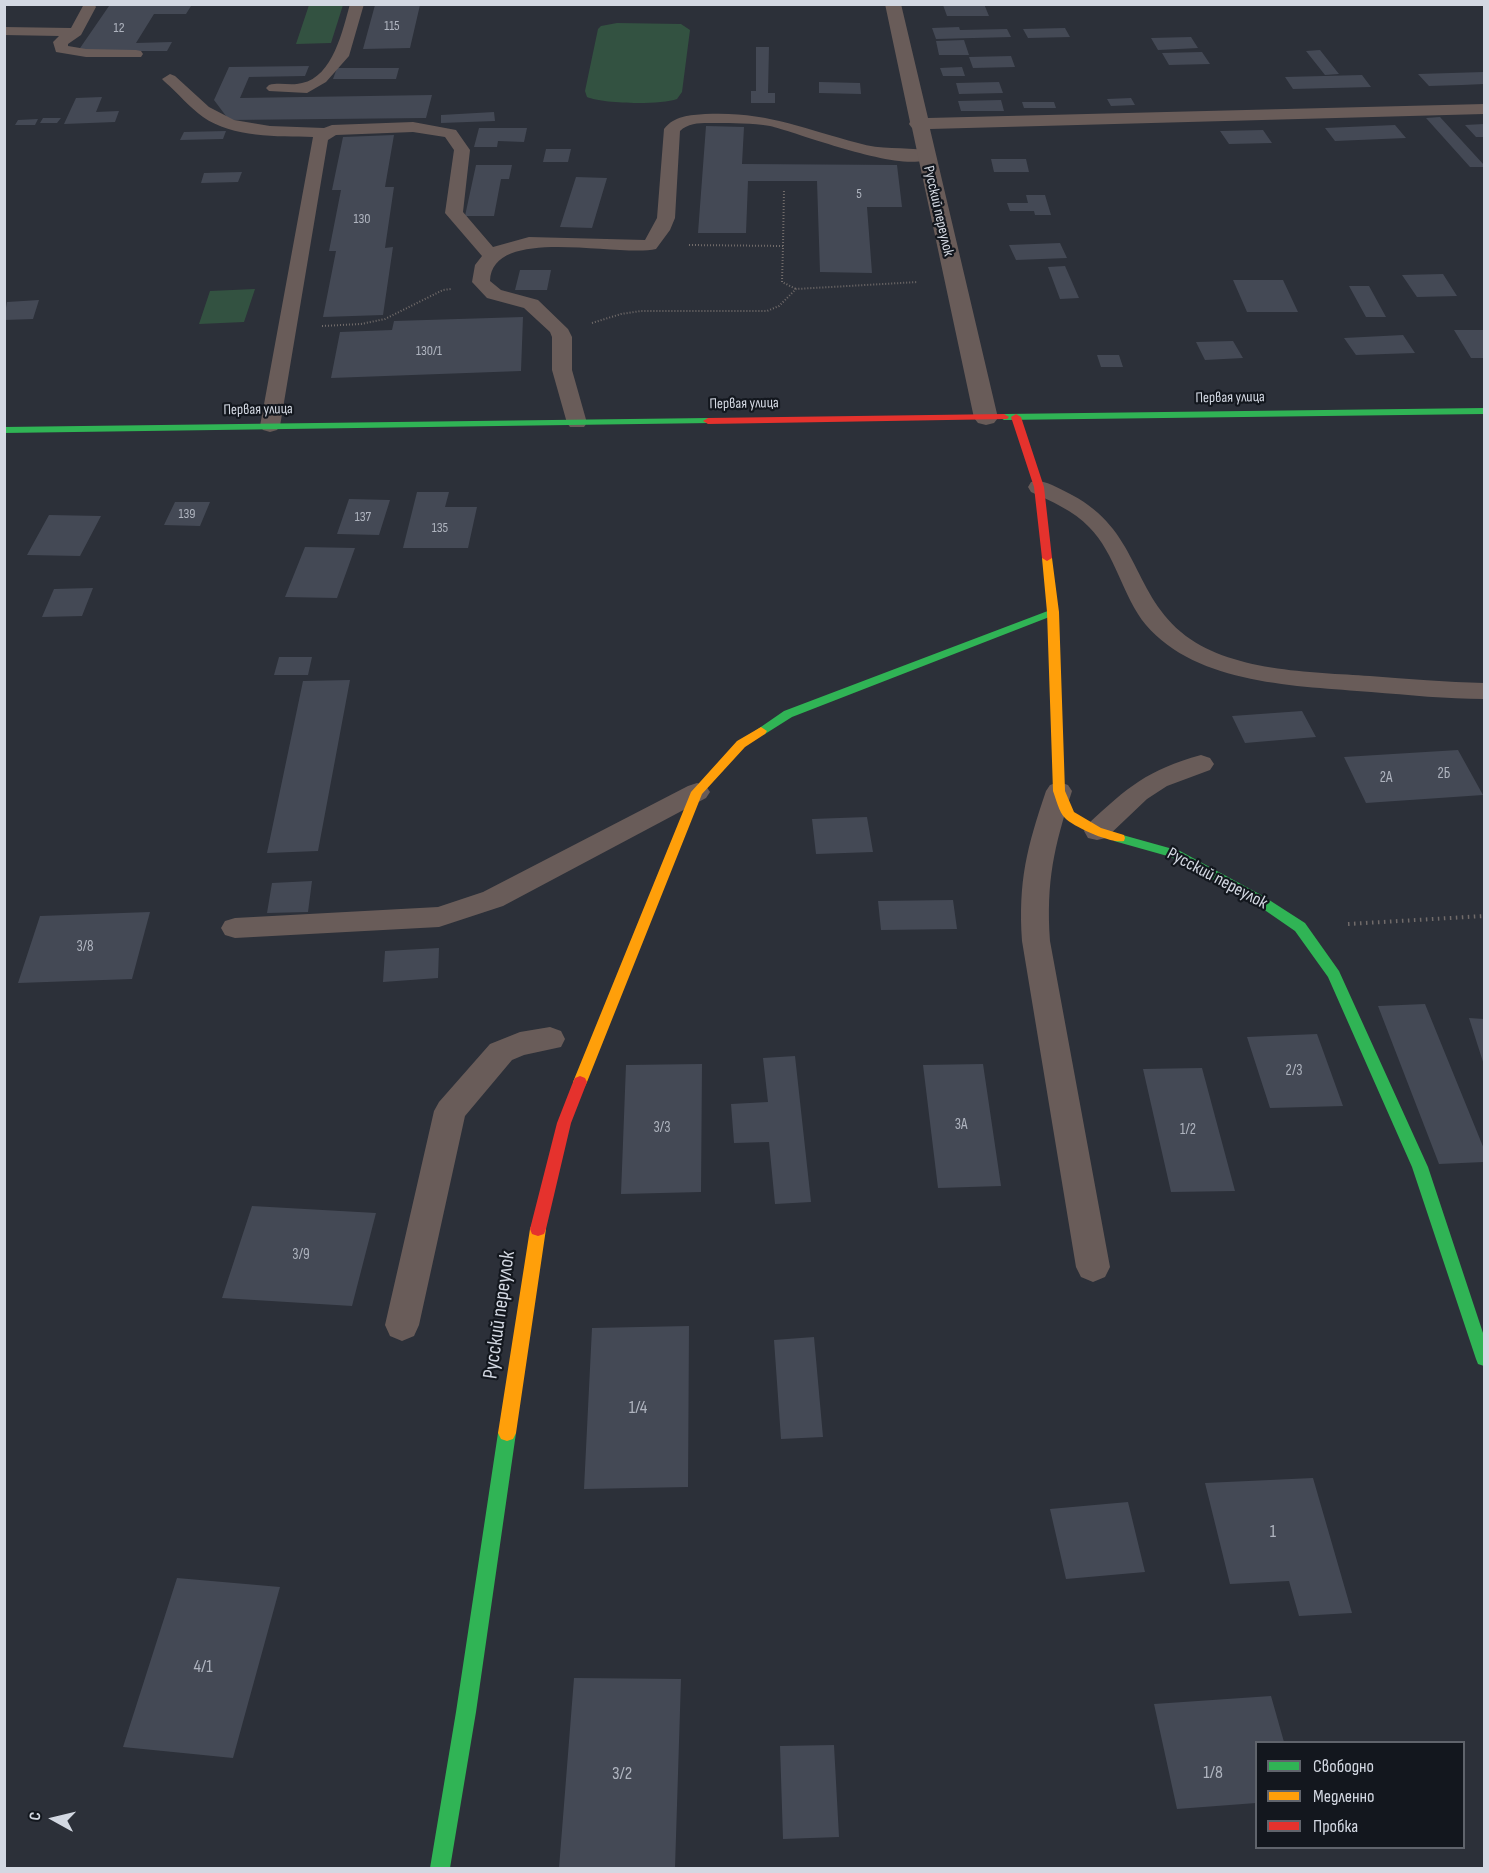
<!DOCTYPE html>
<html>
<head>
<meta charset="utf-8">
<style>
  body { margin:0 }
  #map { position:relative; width:1489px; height:1873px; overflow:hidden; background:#2c3039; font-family:"Sofia Sans Condensed",sans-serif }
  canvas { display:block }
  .frame { position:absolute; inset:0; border:6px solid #d3d8e2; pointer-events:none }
  .legend { position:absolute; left:1255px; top:1741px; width:210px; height:108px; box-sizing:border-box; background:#13171e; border:2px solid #60646c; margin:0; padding:8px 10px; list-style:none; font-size:18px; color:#d3d8e2 }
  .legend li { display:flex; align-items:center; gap:12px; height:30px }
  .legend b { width:30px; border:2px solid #60646c }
  .north { position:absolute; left:24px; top:1789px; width:60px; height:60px; -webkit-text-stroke:4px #13171e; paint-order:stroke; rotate:278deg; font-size:16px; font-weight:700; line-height:24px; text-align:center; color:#d3d8e2 }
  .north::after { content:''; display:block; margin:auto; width:21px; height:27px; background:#d3d8e2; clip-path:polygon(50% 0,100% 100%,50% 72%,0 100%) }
</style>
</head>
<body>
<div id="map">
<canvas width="1489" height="1873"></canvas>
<div class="frame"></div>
<ul class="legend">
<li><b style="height:8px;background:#30b455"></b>Свободно</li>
<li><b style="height:8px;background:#ff9f0a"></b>Медленно</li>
<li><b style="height:8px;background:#e5322d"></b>Пробка</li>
</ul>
<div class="north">С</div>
</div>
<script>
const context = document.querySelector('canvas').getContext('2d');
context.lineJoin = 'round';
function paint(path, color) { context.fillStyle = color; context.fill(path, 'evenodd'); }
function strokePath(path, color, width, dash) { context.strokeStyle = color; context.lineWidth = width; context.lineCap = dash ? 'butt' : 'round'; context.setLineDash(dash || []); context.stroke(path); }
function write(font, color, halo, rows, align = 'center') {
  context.font = font + ' "Sofia Sans Condensed",sans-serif'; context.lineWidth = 4.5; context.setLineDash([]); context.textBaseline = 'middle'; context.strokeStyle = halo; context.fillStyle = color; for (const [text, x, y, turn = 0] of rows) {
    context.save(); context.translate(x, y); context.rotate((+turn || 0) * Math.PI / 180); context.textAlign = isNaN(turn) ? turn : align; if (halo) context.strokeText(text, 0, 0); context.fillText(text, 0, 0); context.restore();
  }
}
paint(new Path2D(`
  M 309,5 L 343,5 L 331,43 L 296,44 Z
  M 617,23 L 681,24 L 690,30 L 682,92 L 677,99 C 660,105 603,104 587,97 L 585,91 L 598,29 L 601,26 Z
  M 255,289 L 244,322 L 199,324 L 210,291 Z`), '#335241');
paint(new Path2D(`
  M 984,4 L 989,16 L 947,16 L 943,5 Z
  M 375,5 L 420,5 L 410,48 L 363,49 Z
  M 109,6 L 191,6 L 186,14 L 154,14 L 136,43 L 172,42 L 167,51 L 78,51 Z
  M 959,27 L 960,30 L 1007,29 L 1011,37 L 936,39 L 932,28 Z
  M 1065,28 L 1070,37 L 1028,38 L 1023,29 Z
  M 1191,37 L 1198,48 L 1158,50 L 1151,38 Z
  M 964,40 L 969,55 L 939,55 L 936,41 Z
  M 756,47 L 769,47 L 768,93 L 775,93 L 775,103 L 751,103 L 751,91 L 756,91 Z
  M 1320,50 L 1339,74 L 1325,75 L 1306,51 Z
  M 1202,52 L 1210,64 L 1169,65 L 1162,53 Z
  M 1011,56 L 1015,67 L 973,68 L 969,57 Z
  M 309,66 L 305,76 L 249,77 L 240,98 L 432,95 L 426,118 L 229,120 L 214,100 L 229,67 Z
  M 962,67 L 965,76 L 943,76 L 940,68 Z
  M 337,68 L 399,68 L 396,79 L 333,79 Z
  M 1484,72 L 1484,84 L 1462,85 L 1429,86 L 1418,74 Z
  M 1362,75 L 1371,87 L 1293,89 L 1285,77 Z
  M 819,82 L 860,83 L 861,94 L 819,93 Z
  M 999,82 L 1003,93 L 959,94 L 956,83 Z
  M 102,97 L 96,112 L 119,111 L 115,122 L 64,124 L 76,98 Z
  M 1131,98 L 1135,105 L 1111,106 L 1107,99 Z
  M 1001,100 L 1004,111 L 961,111 L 958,101 Z
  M 1022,102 L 1054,102 L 1056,108 L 1024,108 Z
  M 494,112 L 495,121 L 441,123 L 441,115 Z
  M 1440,117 L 1484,165 L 1484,167 L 1470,167 L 1426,118 Z
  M 43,118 L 61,118 L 57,123 L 40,123 Z
  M 38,119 L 35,125 L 15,125 L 18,120 Z
  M 1484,124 L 1484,137 L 1476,137 L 1465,125 Z
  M 1395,125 L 1406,138 L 1335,141 L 1325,128 Z
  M 706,126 L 744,127 L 742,164 L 897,165 L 902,207 L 867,207 L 872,273 L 820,272 L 817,181 L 748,181 L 746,233 L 698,233 Z
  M 479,128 L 527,128 L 524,142 L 498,141 L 497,147 L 474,147 Z
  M 1263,130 L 1272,143 L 1229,144 L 1220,131 Z
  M 226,131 L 223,139 L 180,140 L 184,132 Z
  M 394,135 L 385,187 L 394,187 L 385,248 L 393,247 L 383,315 L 323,317 L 336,251 L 329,251 L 341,190 L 332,190 L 343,137 Z
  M 546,149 L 571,149 L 568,162 L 543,162 Z
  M 991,159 L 1026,159 L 1029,172 L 994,172 Z
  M 476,165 L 512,165 L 509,179 L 501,179 L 494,216 L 465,216 Z
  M 242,172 L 238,182 L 201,183 L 204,173 Z
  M 576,177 L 607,178 L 592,228 L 560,227 Z
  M 1026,195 L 1045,195 L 1051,215 L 1035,215 L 1034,211 L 1010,211 L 1007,203 L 1028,203 Z
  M 1060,243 L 1067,258 L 1016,260 L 1009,245 Z
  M 1065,266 L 1079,298 L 1060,299 L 1048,267 Z
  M 520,270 L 551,270 L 547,290 L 515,290 Z
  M 1443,274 L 1457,296 L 1417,297 L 1402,275 Z
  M 1233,280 L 1283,280 L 1298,312 L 1247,312 Z
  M 1349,286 L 1369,286 L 1386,317 L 1366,317 Z
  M 39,300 L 33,319 L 4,320 L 7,302 Z
  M 523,317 L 521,371 L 331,378 L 340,332 L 392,330 L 394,321 Z
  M 1454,330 L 1484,330 L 1484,358 L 1471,358 Z
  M 1403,335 L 1415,353 L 1356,355 L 1344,338 Z
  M 1233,341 L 1243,358 L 1205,360 L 1196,342 Z
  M 1097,355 L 1119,355 L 1123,367 L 1101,367 Z
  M 417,492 L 449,492 L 445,507 L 477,507 L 468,548 L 403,548 Z
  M 349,499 L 390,500 L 379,535 L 337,534 Z
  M 175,502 L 210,502 L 200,526 L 164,525 Z
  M 49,515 L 101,516 L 80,556 L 27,555 Z
  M 305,547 L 355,548 L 337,598 L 285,597 Z
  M 93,588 L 82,616 L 42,617 L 54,589 Z
  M 279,657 L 312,657 L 308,675 L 274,675 Z
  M 350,680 L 318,851 L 267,853 L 303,681 Z
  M 1302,711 L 1316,737 L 1245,743 L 1232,716 Z
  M 1458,750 L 1483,795 L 1366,803 L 1344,757 Z
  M 867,817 L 873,852 L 816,854 L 812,819 Z
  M 312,881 L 308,912 L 267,913 L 272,883 Z
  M 953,900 L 957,929 L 881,930 L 878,901 Z
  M 150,912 L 132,979 L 18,983 L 40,916 Z
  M 439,948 L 438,978 L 383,982 L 385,951 Z
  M 1425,1004 L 1484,1149 L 1484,1162 L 1439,1164 L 1378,1006 Z
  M 1469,1018 L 1484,1019 L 1484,1065 Z
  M 1317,1034 L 1343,1106 L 1270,1108 L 1247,1037 Z
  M 795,1056 L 811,1202 L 775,1204 L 769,1142 L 734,1143 L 731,1104 L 768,1102 L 763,1058 Z
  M 702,1064 L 701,1192 L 621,1194 L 626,1065 Z
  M 983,1064 L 1001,1186 L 938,1188 L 923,1065 Z
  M 1202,1068 L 1235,1191 L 1171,1192 L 1143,1069 Z
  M 252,1206 L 376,1213 L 352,1306 L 222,1298 Z
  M 689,1326 L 688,1487 L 584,1489 L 592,1328 Z
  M 814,1337 L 823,1437 L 781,1439 L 774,1340 Z
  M 1313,1478 L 1352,1613 L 1299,1616 L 1289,1581 L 1230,1584 L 1205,1483 Z
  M 1128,1502 L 1145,1572 L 1066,1579 L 1050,1509 Z
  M 177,1578 L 280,1587 L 233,1758 L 123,1747 Z
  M 574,1678 L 681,1679 L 675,1868 L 559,1868 Z
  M 1271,1696 L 1284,1742 L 1256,1742 L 1256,1803 L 1177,1809 L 1154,1704 Z
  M 834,1745 L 839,1837 L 783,1839 L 780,1746 Z`), '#444955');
strokePath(new Path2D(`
  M 689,245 L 783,246 L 782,282 L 796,289
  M 783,246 L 784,189
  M 592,323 L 621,314 L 641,311 L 767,311 L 779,306 L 796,289 L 918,282
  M 322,326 L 361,324 L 385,319 L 443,290 L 451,289`), '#716b6a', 2, [1, 2]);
strokePath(new Path2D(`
  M 1348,924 L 1484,916`), '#716b6a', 4, [1.5, 4.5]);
paint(new Path2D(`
  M 84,4 L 94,4 L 96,7 L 81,35 L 68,44 L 68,46 L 86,49 L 136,50 L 141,51 L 143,54 L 141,57 L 86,57 L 56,52 L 53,42 L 59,36 L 4,35 L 4,27 L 71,28 Z
  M 350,4 L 364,4 L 349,56 L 326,82 L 307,93 L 269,91 L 266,88 L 269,85 C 280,82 291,86 302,83 C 333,77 343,29 350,4 Z
  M 170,74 L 175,76 L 209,107 L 234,120 L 270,126 L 324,128 L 332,125 L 413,122 L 456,130 L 470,150 L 463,212 L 493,247 L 529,237 L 645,240 L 657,218 L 664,129 C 674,116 690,115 705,114 C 766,111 801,128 858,143 C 881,150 903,147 926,150 C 931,151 930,151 933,155 C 915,179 797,132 770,126 C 752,123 733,123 715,123 C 703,123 689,122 680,131 L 675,218 L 670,230 L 656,249 C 620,258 492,224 490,281 L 501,290 L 538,300 L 568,329 L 572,337 L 572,370 L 587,423 L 584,427 L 570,427 L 567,423 L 552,370 L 552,337 L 550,332 L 524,308 L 487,298 L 472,282 L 475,265 L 482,256 L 445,213 L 454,150 L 445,137 L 413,132 L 336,135 L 328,140 L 280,426 L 277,430 L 270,432 L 263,430 L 260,426 L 313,137 C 277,136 233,138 203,117 C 189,107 178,93 165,82 L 162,79 Z
  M 1039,481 C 1051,483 1062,490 1072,495 C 1138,530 1131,589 1181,632 C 1228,672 1312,672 1370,676 C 1408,679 1446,682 1484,683 L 1484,699 C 1447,699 1409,695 1371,692 C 1299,686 1197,685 1146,625 C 1122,596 1116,554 1089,527 C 1074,511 1051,501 1031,492 L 1028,487 L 1031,482 Z
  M 1201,755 L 1210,758 L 1214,764 L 1210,770 L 1167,786 L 1147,799 L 1106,838 L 1097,840 L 1088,838 L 1084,831 L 1088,824 C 1128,787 1147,770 1201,755 Z
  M 1059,782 L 1068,785 L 1072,791 C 1054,847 1046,881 1050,941 L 1110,1267 L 1105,1277 L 1093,1282 L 1081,1277 L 1076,1267 L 1022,941 C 1018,881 1027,847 1046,791 L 1050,785 Z
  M 697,783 L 706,786 L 710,792 L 706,798 L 503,906 L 439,927 L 235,938 L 225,935 L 221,928 L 225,921 L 235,918 L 438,907 L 483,892 L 688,786 Z
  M 550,1027 L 561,1031 L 565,1039 L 561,1047 L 524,1055 L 512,1060 L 465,1116 L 419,1325 L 414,1336 L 402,1341 L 390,1336 L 385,1325 L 434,1111 L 439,1102 L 490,1044 L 520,1032 Z`), '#695c59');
paint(new Path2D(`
  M 885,4 L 901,4 L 928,118 L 1484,104 L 1484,114 L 930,129 L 998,418 L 994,423 L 986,425 L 978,423 L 974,418 L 912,128 L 909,124 L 910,122 Z`), '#695c59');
paint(new Path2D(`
  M 1484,408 L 1484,414 L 1004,420 L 999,417 L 1004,414 Z
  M 708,418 L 711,419 L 711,423 L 4,433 L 4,427 Z
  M 1053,609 L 1059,612 L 1057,614 L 792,717 L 765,734 L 761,735 L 755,731 L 784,711 Z
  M 1119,834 L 1180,851 L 1263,896 L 1305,923 L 1339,971 L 1428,1167 L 1484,1336 L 1484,1366 L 1478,1364 L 1476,1359 L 1412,1167 L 1328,977 L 1295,931 L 1253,902 L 1171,857 L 1114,841 L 1113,838 L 1114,835 Z
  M 507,1425 L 513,1427 L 516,1433 L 476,1712 L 450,1868 L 430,1868 L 456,1712 L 498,1433 L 501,1427 Z`), '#30b455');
paint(new Path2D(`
  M 1047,555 L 1052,558 L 1059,612 L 1065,791 L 1074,812 L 1101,828 L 1124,835 L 1125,838 L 1124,841 C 1111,844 1074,827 1065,818 C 1059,812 1056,799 1053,791 L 1047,612 L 1042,558 Z
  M 761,727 L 767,731 L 765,734 L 745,747 L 702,794 L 587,1082 L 585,1086 L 580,1088 L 575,1086 L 573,1082 L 691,792 L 737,741 Z
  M 538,1222 L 544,1224 L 546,1229 L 516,1433 L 513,1439 L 507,1441 L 501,1439 L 498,1433 L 530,1229 L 532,1224 Z`), '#ff9f0a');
paint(new Path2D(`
  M 1004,414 L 1009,417 L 1007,419 L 708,424 L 703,421 L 708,418 Z
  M 1016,414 L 1021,417 L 1044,487 L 1052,558 L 1047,561 L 1042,558 L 1034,487 L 1011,417 Z
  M 580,1076 L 585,1078 L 587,1082 L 571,1123 L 546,1229 L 544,1234 L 538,1236 L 532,1234 L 530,1229 L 557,1123 L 573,1082 L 575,1078 Z`), '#e5322d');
write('14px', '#afb4bf', null, [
  ["115",392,26],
  ["12",119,28],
  ["5",859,194],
  ["130",362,219],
  ["130/1",429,351],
  ["139",187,514],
  ["137",363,517],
  ["135",440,528]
]);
write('15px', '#d3d8e2', '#13171e', [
  ["Русский переулок",938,211,77],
  ["Первая улица",1230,398,-1],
  ["Первая улица",744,404,-1],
  ["Первая улица",258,410,-1]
]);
write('15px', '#afb4bf', null, [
  ["2Б",1444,774],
  ["2А",1386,778],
  ["3/8",85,947],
  ["2/3",1294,1071],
  ["3А",961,1125],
  ["3/3",662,1128],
  ["1/2",1188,1130],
  ["3/9",301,1255]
]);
write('18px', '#d3d8e2', '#13171e', [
  ["Русский переулок",1217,879,28]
]);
write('18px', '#afb4bf', null, [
  ["1/4",638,1408],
  ["1",1273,1532],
  ["4/1",203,1667],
  ["1/8",1213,1773],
  ["3/2",622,1774]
]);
write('21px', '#d3d8e2', '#13171e', [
  ["Русский переулок",500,1315,-82]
]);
</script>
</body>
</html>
